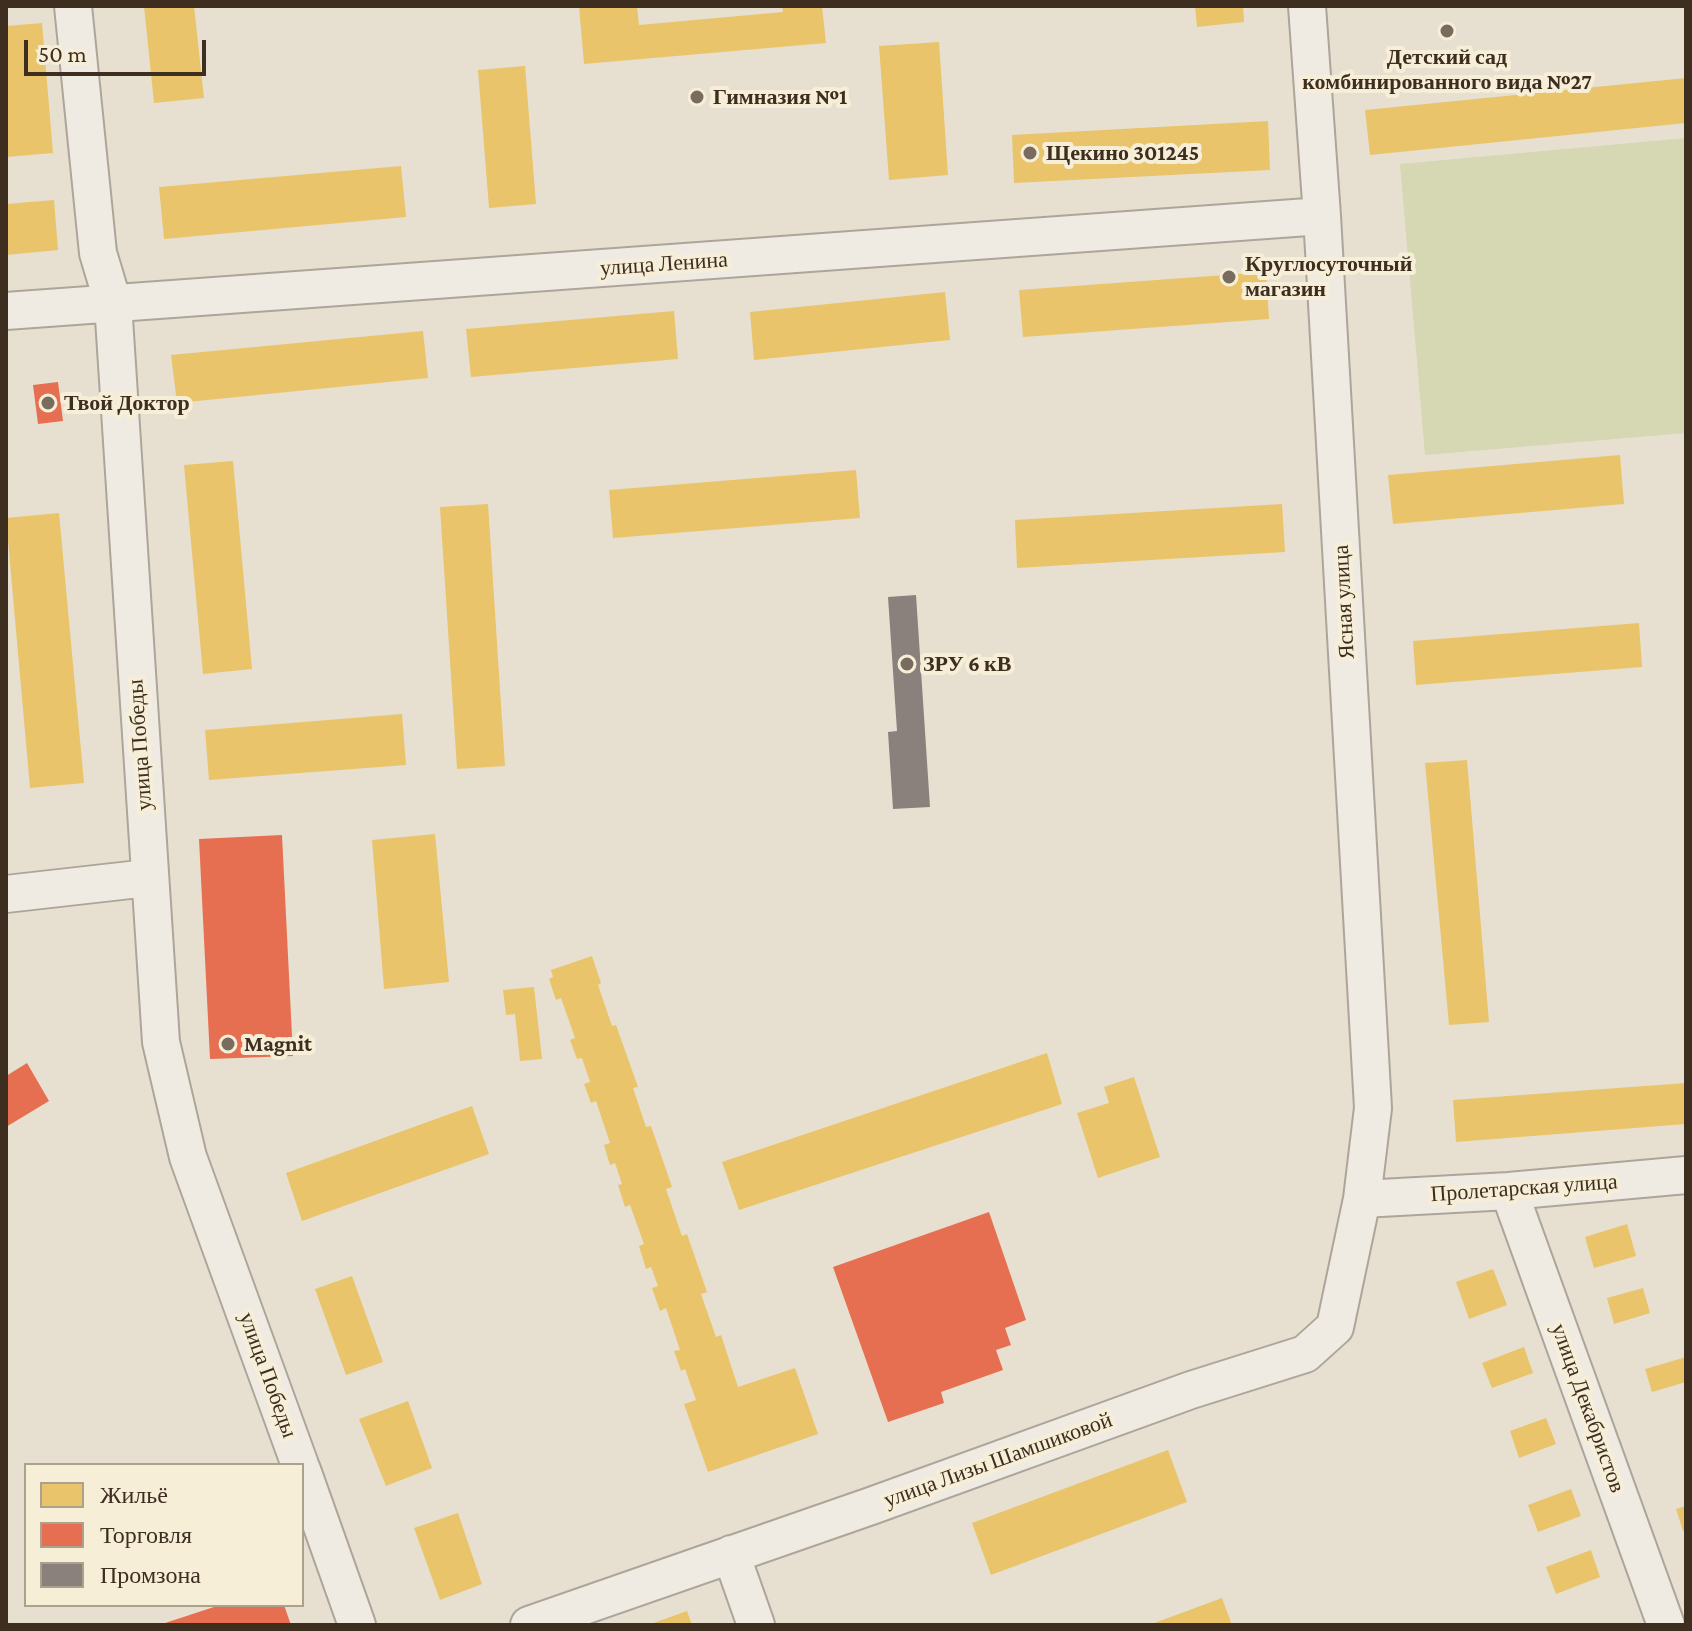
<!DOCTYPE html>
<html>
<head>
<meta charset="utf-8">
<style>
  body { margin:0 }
  #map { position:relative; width:1692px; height:1631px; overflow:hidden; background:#e7e0d1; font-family:"Crimson Pro",serif }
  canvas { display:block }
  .frame { position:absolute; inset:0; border:8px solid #3d2e20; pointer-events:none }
  .legend { position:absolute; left:24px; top:1463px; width:280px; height:144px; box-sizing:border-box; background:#f7eed8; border:2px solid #ada18e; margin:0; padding:10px 14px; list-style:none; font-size:24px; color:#3d2e20 }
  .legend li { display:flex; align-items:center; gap:16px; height:40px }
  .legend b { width:40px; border:2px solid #ada18e }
  .scale { position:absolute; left:24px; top:40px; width:182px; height:36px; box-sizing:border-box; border:4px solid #3d2e20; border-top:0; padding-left:10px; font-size:24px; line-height:28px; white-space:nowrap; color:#3d2e20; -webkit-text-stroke:6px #f7eed8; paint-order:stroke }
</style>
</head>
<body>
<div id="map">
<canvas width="1692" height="1631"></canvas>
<div class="frame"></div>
<ul class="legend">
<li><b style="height:22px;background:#e9c46a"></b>Жильё</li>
<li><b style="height:22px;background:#e76f51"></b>Торговля</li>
<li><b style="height:22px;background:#8a817c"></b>Промзона</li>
</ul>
<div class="scale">50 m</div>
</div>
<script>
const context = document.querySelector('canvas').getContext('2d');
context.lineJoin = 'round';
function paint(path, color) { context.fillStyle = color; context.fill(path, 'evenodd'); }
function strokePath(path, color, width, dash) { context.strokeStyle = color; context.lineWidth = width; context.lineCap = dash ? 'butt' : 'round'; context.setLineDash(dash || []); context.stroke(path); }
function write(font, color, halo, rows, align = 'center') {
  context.font = font + ' "Crimson Pro",serif'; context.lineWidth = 8; context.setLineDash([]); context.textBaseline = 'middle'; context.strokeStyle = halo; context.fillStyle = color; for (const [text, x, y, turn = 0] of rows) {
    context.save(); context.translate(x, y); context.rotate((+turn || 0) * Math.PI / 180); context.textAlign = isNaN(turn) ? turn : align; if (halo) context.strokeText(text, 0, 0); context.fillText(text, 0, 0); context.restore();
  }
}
paint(new Path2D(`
  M 1686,138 L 1686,433 L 1425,455 L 1400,164 Z`), '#d6d7b3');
paint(new Path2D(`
  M 144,6 L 194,6 L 204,98 L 154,103 Z
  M 579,6 L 637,6 L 639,25 L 783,12 L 782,6 L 822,6 L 826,43 L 584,64 Z
  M 1195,6 L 1243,6 L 1244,22 L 1197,27 Z
  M 42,23 L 53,153 L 6,157 L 6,26 Z
  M 939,42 L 948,175 L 889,180 L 879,46 Z
  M 525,66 L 536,204 L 489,208 L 478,70 Z
  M 1686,78 L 1686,123 L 1370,155 L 1365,110 Z
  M 1268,121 L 1270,170 L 1014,183 L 1012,135 Z
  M 401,166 L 406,217 L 164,239 L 159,187 Z
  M 54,200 L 58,250 L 6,255 L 6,204 Z
  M 1266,272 L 1269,319 L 1023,337 L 1019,290 Z
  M 945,292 L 950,340 L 754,360 L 750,312 Z
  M 674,311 L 678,359 L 471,377 L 466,329 Z
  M 423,331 L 428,378 L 177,403 L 171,355 Z
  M 1620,455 L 1624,504 L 1393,524 L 1388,475 Z
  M 233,461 L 252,669 L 203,674 L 184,465 Z
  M 856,470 L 860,518 L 613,538 L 609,490 Z
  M 488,504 L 505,766 L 457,769 L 440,507 Z
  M 1282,504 L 1285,552 L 1017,568 L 1015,520 Z
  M 59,513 L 84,783 L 30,788 L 6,518 Z
  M 1639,623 L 1642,667 L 1416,685 L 1413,641 Z
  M 402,714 L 406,765 L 209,780 L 205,730 Z
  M 1467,760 L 1489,1022 L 1449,1025 L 1425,763 Z
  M 435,834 L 449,982 L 384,989 L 372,840 Z
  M 592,956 L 601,983 L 598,985 L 612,1026 L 616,1025 L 638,1087 L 633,1088 L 646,1127 L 651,1126 L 672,1187 L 666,1189 L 682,1236 L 687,1234 L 707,1292 L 701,1294 L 716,1337 L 721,1335 L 738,1387 L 795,1368 L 818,1434 L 708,1472 L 684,1404 L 696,1400 L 685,1369 L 681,1371 L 674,1351 L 680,1350 L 666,1308 L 660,1311 L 652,1288 L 658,1286 L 651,1267 L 646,1269 L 639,1246 L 644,1244 L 630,1205 L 625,1207 L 618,1185 L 622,1184 L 615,1163 L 610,1165 L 604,1145 L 610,1143 L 596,1101 L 591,1103 L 584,1084 L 590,1082 L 582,1058 L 577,1059 L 570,1040 L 575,1038 L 561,998 L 556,1000 L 549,979 L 553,977 L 551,970 Z
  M 534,987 L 542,1059 L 520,1061 L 515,1014 L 506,1015 L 503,990 Z
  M 1047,1053 L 1062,1104 L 739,1210 L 722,1162 Z
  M 1134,1077 L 1160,1157 L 1098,1178 L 1077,1113 L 1109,1103 L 1104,1087 Z
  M 1686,1083 L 1686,1124 L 1456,1142 L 1453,1100 Z
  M 472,1106 L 489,1154 L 302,1221 L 286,1173 Z
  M 1627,1224 L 1636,1256 L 1594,1268 L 1585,1237 Z
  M 1493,1269 L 1507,1305 L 1469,1319 L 1456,1282 Z
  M 352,1276 L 383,1362 L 346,1375 L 315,1289 Z
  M 1643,1288 L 1650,1313 L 1614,1324 L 1607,1298 Z
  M 1524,1347 L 1533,1373 L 1492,1388 L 1482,1363 Z
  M 1686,1357 L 1686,1382 L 1652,1392 L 1645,1369 Z
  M 408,1401 L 432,1468 L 386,1486 L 359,1419 Z
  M 1546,1418 L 1556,1444 L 1519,1458 L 1510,1431 Z
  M 1168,1450 L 1187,1502 L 991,1575 L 972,1523 Z
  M 1571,1489 L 1581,1516 L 1538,1532 L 1528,1505 Z
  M 1686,1506 L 1686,1530 L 1683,1531 L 1676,1509 Z
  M 458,1513 L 482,1584 L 440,1600 L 414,1528 Z
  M 1591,1550 L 1600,1577 L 1556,1594 L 1546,1567 Z
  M 1222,1598 L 1232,1625 L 1149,1625 Z
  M 687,1611 L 692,1625 L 648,1625 Z`), '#e9c46a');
paint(new Path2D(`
  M 58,382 L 63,421 L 38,424 L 33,385 Z
  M 282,835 L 293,1056 L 210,1059 L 199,839 Z
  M 27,1063 L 49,1101 L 6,1127 L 6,1076 Z
  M 989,1212 L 1026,1320 L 1005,1328 L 1011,1345 L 996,1350 L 1003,1370 L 941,1392 L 944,1403 L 888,1422 L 833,1267 Z
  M 220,1605 L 284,1605 L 291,1625 L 159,1625 Z`), '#e76f51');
paint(new Path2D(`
  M 916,595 L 930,807 L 893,809 L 888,732 L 897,731 L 888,597 Z`), '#8a817c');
const minor = new Path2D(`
  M 73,6 L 98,253 L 113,303 L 161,1042 L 188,1157 L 300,1465
  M 6,311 L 1322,216
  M 6,894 L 148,878
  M 1509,1191 L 1666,1625
  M 1362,1199 L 1509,1191 L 1686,1175
  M 302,1470 L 357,1625
  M 731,1554 L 756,1625
  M 529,1625 L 871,1506 L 1191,1390 L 1305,1354 L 1335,1327 L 1362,1199 L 1373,1108 L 1322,216 L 1307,6`);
strokePath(minor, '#ada599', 40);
strokePath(minor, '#efebe3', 36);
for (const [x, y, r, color] of [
  [1447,31,8,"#786c5e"],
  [697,97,8,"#786c5e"],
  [1030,153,8,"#786c5e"],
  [1229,277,8,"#786c5e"],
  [48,403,8,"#786c5e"],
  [907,664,8,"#786c5e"],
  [228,1044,8,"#786c5e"]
]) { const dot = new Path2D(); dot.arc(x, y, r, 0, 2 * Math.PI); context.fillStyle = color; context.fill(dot); strokePath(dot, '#f7eed8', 3); }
write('bold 22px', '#3d2e20', '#f7eed8', [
  ["Детский сад",1447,57,"center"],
  ["комбинированного вида №27",1447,82,"center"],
  ["Гимназия №1",713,97],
  ["Щекино 301245",1046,153],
  ["Круглосуточный",1245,264],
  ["магазин",1245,289],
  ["Твой Доктор",64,403],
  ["ЗРУ 6 кВ",923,664],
  ["Magnit",244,1044]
], 'left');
write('22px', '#3d2e20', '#f7eed8', [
  ["улица Ленина",664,264,-4],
  ["Ясная улица",1344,602,-93],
  ["улица Победы",140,745,-94],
  ["Пролетарская улица",1524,1188,-4],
  ["улица Победы",268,1375,70],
  ["улица Декабристов",1588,1408,70],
  ["улица Лизы Шамшиковой",998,1460,-20]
]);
</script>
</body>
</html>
